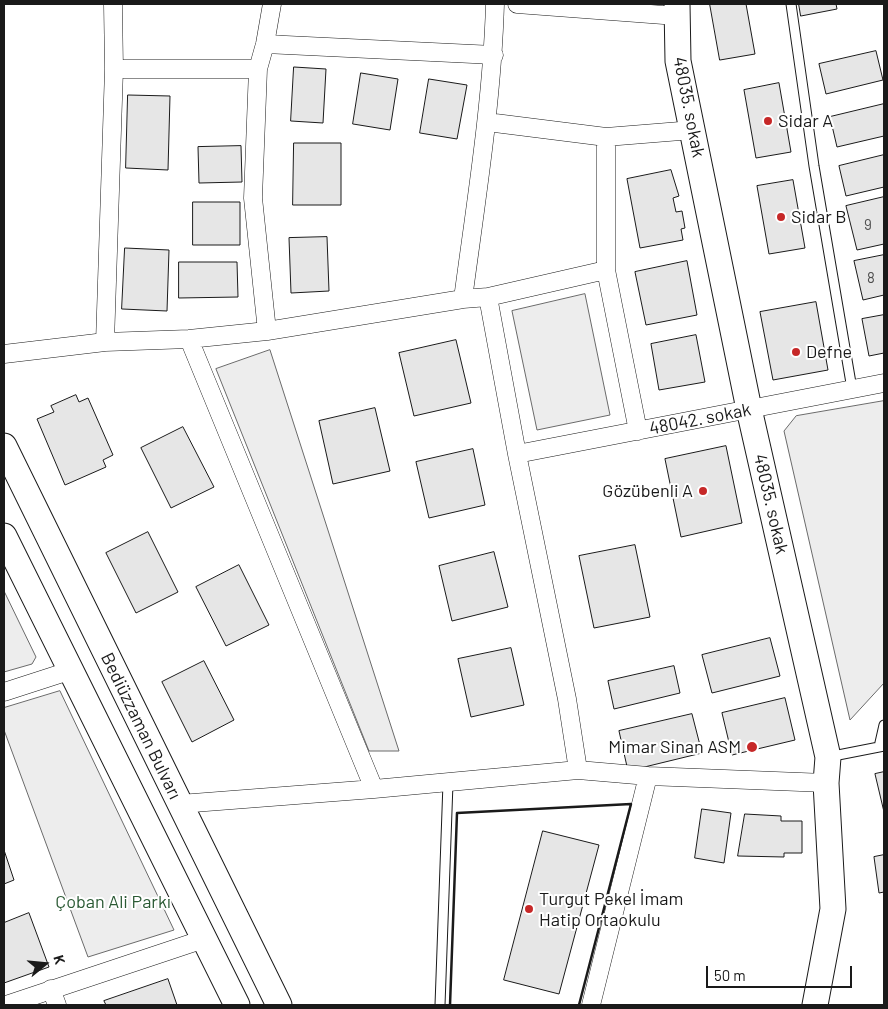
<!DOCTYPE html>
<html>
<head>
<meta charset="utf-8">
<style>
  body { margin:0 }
  #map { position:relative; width:888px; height:1009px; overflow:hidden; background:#fff; font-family:Barlow,sans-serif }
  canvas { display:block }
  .frame { position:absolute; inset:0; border:5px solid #1a1a1a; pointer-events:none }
  .north { position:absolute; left:20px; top:939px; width:50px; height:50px; -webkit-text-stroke:4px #fff; paint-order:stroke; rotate:73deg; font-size:14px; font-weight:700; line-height:20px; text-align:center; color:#1a1a1a }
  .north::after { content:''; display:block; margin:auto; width:18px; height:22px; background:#1a1a1a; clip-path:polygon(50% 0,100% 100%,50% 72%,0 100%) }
  .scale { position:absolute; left:706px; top:966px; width:146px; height:22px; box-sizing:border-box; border:2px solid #1a1a1a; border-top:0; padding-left:6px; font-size:15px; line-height:18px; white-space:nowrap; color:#1a1a1a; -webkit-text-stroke:4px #fff; paint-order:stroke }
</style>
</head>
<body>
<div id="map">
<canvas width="888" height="1009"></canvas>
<div class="frame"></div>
<div class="north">K</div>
<div class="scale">50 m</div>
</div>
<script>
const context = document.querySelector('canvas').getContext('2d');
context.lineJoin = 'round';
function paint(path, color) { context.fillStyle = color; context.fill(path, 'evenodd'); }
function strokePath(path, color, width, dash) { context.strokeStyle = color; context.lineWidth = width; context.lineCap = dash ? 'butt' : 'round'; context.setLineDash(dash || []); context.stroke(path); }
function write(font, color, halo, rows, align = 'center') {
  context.font = font + ' Barlow,sans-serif'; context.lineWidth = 4; context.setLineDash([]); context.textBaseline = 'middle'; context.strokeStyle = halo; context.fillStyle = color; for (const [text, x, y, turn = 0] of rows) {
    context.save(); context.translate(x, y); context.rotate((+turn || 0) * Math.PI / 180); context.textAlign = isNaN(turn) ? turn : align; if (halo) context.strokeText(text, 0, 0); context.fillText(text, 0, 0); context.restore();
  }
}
const built = new Path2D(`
  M 585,294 L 610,415 L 537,430 L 512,311 Z
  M 270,350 L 399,751 L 369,751 L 216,369 Z
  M 884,401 L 884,683 L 850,720 L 784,431 L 796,416 Z
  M 4,591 L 36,657 L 32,664 L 4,672 Z
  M 60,691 L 174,930 L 88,957 L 4,730 L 4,708 Z`);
paint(built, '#ededed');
strokePath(built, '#6a6a6a', 1);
const building = new Path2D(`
  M 710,4 L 746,4 L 755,54 L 720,60 Z
  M 799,4 L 836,4 L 837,9 L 801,16 Z
  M 876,51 L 883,80 L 826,94 L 819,64 Z
  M 294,67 L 326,69 L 323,123 L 291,121 Z
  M 361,73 L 398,79 L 390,130 L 353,124 Z
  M 429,79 L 467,85 L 457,139 L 420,133 Z
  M 779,83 L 791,152 L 756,158 L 744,90 Z
  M 128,95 L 170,96 L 168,170 L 126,168 Z
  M 884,104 L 884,136 L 837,147 L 830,117 Z
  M 294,143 L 341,143 L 341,205 L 293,205 Z
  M 241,146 L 242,182 L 199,183 L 198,147 Z
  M 884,155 L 884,187 L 846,196 L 839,166 Z
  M 671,170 L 679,196 L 673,198 L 676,212 L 682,211 L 685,228 L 681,229 L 683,240 L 640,248 L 627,179 Z
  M 793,180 L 805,248 L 769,254 L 757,186 Z
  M 884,197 L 884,244 L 857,250 L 846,206 Z
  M 193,202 L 240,202 L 240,245 L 193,245 Z
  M 327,237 L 329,291 L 291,293 L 289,238 Z
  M 125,248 L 169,250 L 167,311 L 122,309 Z
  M 884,255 L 884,295 L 863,300 L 854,261 Z
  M 687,261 L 697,315 L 646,325 L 635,272 Z
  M 179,262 L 237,262 L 238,297 L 179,298 Z
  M 816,302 L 828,370 L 773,380 L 760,312 Z
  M 884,315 L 884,353 L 869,356 L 862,319 Z
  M 696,335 L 705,382 L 659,390 L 651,344 Z
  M 456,340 L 471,403 L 414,416 L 399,353 Z
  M 76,395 L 79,402 L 88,398 L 113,455 L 103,460 L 106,467 L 65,485 L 37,419 L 54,412 L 51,406 Z
  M 375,408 L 390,471 L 333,484 L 319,421 Z
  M 183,427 L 214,487 L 171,508 L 141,448 Z
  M 726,446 L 742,523 L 681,537 L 665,459 Z
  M 473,449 L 485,505 L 429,518 L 416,462 Z
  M 148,532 L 178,592 L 136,613 L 106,553 Z
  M 635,545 L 650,617 L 594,628 L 579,556 Z
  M 494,552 L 508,607 L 452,621 L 439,566 Z
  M 239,565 L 269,625 L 226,646 L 196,587 Z
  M 770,638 L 780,676 L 712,693 L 702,655 Z
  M 511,648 L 524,705 L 471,717 L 458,659 Z
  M 204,661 L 234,720 L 192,742 L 162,682 Z
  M 674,666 L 680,693 L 614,709 L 608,681 Z
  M 785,698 L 795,740 L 732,755 L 722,713 Z
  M 692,714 L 702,753 L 628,771 L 619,731 Z
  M 884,772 L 884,812 L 875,774 Z
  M 702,809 L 731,813 L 724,863 L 695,858 Z
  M 745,814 L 781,816 L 781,821 L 802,821 L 802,853 L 784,853 L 784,857 L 738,856 Z
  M 543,831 L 599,845 L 559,994 L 504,980 Z
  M 4,850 L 14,880 L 4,884 Z
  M 884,855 L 884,892 L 879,893 L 874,857 Z
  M 29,913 L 49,967 L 4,983 L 4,923 Z
  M 168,979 L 177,1005 L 106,1005 L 104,1001 Z`);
paint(building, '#e6e6e6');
strokePath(building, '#1a1a1a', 1);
const lane = new Path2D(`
  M 791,4 L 814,166 L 852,389
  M 879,747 L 884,725
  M 828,757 L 884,746
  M 440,1005 L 448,783`);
const street = new Path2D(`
  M 517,4 L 677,16
  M 265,44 L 494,55
  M 114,69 L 258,69
  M 487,122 L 606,137
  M 488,297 L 517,454 L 567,699 L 578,770
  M 463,299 C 476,201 492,103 495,4
  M 267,331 L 253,198 L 258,69 L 265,44 L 272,4
  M 189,339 L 374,789
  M 105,342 L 114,69 L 113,4
  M 4,354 L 105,342 L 189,339 L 267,331 L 463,299 L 488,297 L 606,270
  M 638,431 L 606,270 L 606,137 L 693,130
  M 517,454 L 884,383
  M 4,692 L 72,670
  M 180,804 L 374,789 L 578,770 L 648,776 L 826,783
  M 51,989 L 57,1005
  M 6,1005 L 204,939
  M 591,1005 L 648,776`);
const secondary = new Path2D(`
  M 677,4 L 678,61 L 749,409 L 828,757 L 826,783 L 833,909 L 815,1005
  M 4,446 L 279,1005
  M 4,536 L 237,1005`);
strokePath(lane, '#1a1a1a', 11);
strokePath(street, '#1a1a1a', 19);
strokePath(secondary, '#1a1a1a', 27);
strokePath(lane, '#fff', 9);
strokePath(street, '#fff', 18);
strokePath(secondary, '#fff', 25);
strokePath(new Path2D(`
  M 450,1005 L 457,813 L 631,804 L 579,1005`), '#1a1a1a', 2.5);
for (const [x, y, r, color] of [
  [768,121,5,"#c62828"],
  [781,217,5,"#c62828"],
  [796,352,5,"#c62828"],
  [703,491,5,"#c62828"],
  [752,747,6,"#c62828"],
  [529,909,5,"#c62828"]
]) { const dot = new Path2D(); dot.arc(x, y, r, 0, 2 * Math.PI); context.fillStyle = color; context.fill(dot); strokePath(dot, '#fff', 2); }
write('15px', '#4d4d4d', null, [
  ["9",868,225],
  ["8",871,278]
]);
write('18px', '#1a1a1a', '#fff', [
  ["48035. sokak",689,107,79],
  ["48042. sokak",700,419,-11],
  ["48035. sokak",771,504,77],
  ["Bediüzzaman Bulvarı",141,726,64]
]);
write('18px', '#1a1a1a', '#fff', [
  ["Sidar A",778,121],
  ["Sidar B",791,217],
  ["Defne",806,352],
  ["Gözübenli A",693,491,"right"],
  ["Mimar Sinan ASM",741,747,"right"],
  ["Turgut Pekel İmam",539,899],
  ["Hatip Ortaokulu",539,920]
], 'left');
write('18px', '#2b5a34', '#fff', [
  ["Çoban Ali Parkı",113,902]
]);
</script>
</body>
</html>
